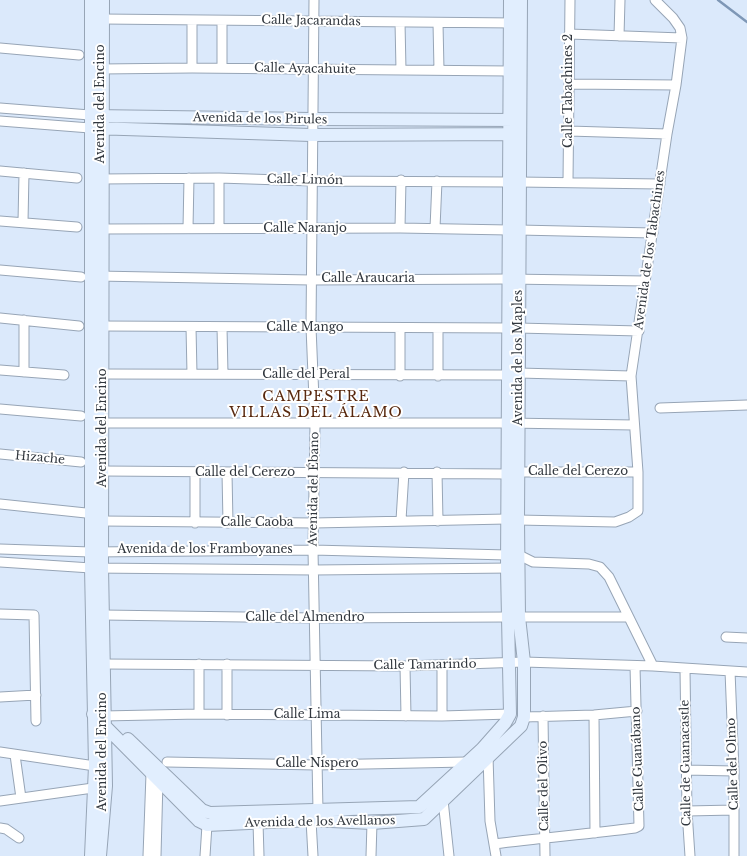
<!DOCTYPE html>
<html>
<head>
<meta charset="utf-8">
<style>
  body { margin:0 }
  canvas { display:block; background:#dbe9fb }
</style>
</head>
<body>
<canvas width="747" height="856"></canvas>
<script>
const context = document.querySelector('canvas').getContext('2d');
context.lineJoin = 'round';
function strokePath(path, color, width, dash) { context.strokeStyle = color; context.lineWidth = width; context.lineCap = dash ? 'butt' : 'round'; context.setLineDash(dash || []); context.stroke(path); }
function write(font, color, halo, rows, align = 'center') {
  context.font = font + ' "Libre Baskerville",serif'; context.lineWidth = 4; context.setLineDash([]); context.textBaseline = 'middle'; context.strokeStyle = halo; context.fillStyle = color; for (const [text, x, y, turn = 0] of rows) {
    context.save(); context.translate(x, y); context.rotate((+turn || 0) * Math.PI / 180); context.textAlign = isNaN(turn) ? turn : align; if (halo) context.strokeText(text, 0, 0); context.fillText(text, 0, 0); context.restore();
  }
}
strokePath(new Path2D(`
  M 718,0 L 747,22`), '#7e97b6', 2.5);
const street = new Path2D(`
  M 314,0 L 311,327 L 315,424 L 313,550 L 318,811
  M 102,19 L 515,23
  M 222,21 L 222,68
  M 400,22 L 401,70
  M 438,23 L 439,70
  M 569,34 L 682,38
  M 619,36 L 620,0
  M 0,48 L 79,55
  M 192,68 L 192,20
  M 101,69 L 192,68 L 509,71
  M 569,84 L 676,85
  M 0,108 L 90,115
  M 0,121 L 90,128
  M 569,131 L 667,134
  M 0,171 L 77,178
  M 219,178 L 219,228
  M 101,179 L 219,178 L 312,181 L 509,182
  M 568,181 L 570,0
  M 519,182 L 660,184
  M 0,221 L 77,227
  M 23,222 L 24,173
  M 188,228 L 189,178
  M 400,228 L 401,180
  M 435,228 L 437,181
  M 102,229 L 400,228 L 509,230
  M 519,230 L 653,233
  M 0,270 L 81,277
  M 97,276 L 311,280 L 508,279 L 645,281
  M 0,318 L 79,326
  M 102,326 L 508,328
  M 191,327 L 192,374
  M 222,327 L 223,374
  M 438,328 L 438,376
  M 518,328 L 639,331
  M 0,370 L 64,375
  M 24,372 L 24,320
  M 519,373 L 631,376
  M 103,374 L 508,375
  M 400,376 L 400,328
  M 660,408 L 747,405
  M 0,409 L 81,416
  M 103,423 L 508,423 L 634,425
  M 0,454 L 81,462
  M 103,471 L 508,474
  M 437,472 L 438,521
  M 519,472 L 638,472
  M 227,473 L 228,523
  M 0,504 L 86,513
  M 401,520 L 404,472
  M 518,520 L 615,522 L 629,517 L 638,511 L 638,472 L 631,376 L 667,134 L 676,85 L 682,38 L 680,28 L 673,18 L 655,0
  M 102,521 L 314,523 L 507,519
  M 195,523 L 195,473
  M 0,549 L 91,552 L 313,550 L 507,555 L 519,555 L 533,562 L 589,564 L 600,567 L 609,577 L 653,666
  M 0,562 L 91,568 L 314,570 L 512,568
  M 0,614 L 34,615 L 36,721
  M 103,615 L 315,618 L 507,617
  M 519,617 L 628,617
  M 726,637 L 747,638
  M 103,664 L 405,666 L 524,662 L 653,666 L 747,672
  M 199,664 L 199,714
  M 405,666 L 406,716
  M 685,669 L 687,811 L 690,856
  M 730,671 L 734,771 L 734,856
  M 0,697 L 36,695
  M 227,715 L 227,664
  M 594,715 L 595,833
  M 103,716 L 199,714 L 442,716 L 510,714
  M 442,716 L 442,666
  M 543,716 L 545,856
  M 524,717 L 594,715 L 637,711
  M 0,752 L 95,766
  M 487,754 L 488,756 L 490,821 L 496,856
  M 15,755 L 21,798
  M 167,762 L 316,765 L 466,762
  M 686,770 L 734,771
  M 443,800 L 449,856
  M 0,801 L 100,787
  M 687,811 L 734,810
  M 311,820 L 313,856
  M 258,822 L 259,856
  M 0,828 L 6,829 L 19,838
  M 494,844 C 541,838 588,834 635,828 L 639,826 L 635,666
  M 148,856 L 151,774
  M 156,856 L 158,780
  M 205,856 L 207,825
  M 371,856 L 372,823`);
const secondary = new Path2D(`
  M 91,0 L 91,568 L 95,766 L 91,856
  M 93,116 L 312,119 L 517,120
  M 93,128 L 311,135 L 517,134
  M 93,714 L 199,821 L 207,825 L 311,820 L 372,823 L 424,819 L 521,726 L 524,717 L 524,662 L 519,617 L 518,520 L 521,0
  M 128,739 L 202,810 L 210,813 L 419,807 L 482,749 L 505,723 L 510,714 L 507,569 L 510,0
  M 100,856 L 106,786 L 102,567 L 103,0`);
strokePath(street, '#97a5b6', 11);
strokePath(secondary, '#97a5b6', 14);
strokePath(street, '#fff', 9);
strokePath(secondary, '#e1eefe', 12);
write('12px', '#31373e', '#fff', [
  ["Calle Jacarandas",311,21,1],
  ["Calle Ayacahuite",305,69,1],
  ["Calle Tabachines 2",569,91,-90],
  ["Avenida del Encino",101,104,-90],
  ["Avenida de los Pirules",260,119,1],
  ["Calle Limón",305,180,1],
  ["Calle Naranjo",305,229],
  ["Avenida de los Tabachines",650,250,-82],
  ["Calle Araucaria",368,279],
  ["Calle Mango",305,328],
  ["Avenida de los Maples",519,358,-90],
  ["Calle del Peral",306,375],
  ["Avenida del Encino",103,428,-90],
  ["Hizache",40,458,5],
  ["Calle del Cerezo",578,472],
  ["Calle del Cerezo",245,473],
  ["Avenida del Ébano",314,489,-89],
  ["Calle Caoba",257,523],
  ["Avenida de los Framboyanes",205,550],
  ["Calle del Almendro",305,618],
  ["Calle Tamarindo",425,665,-1],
  ["Calle Lima",307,715],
  ["Avenida del Encino",103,752,-90],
  ["Calle Guanábano",638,759,-92],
  ["Calle de Guanacastle",686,763,-91],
  ["Calle Níspero",317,764],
  ["Calle del Olmo",733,764,-92],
  ["Calle del Olivo",544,786,-91],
  ["Avenida de los Avellanos",320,822,-1]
]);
context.letterSpacing = '1px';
write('14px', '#58280e', '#fff', [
  ["CAMPESTRE",316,397],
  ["VILLAS DEL ÁLAMO",316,413]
]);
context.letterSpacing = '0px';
</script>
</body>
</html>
